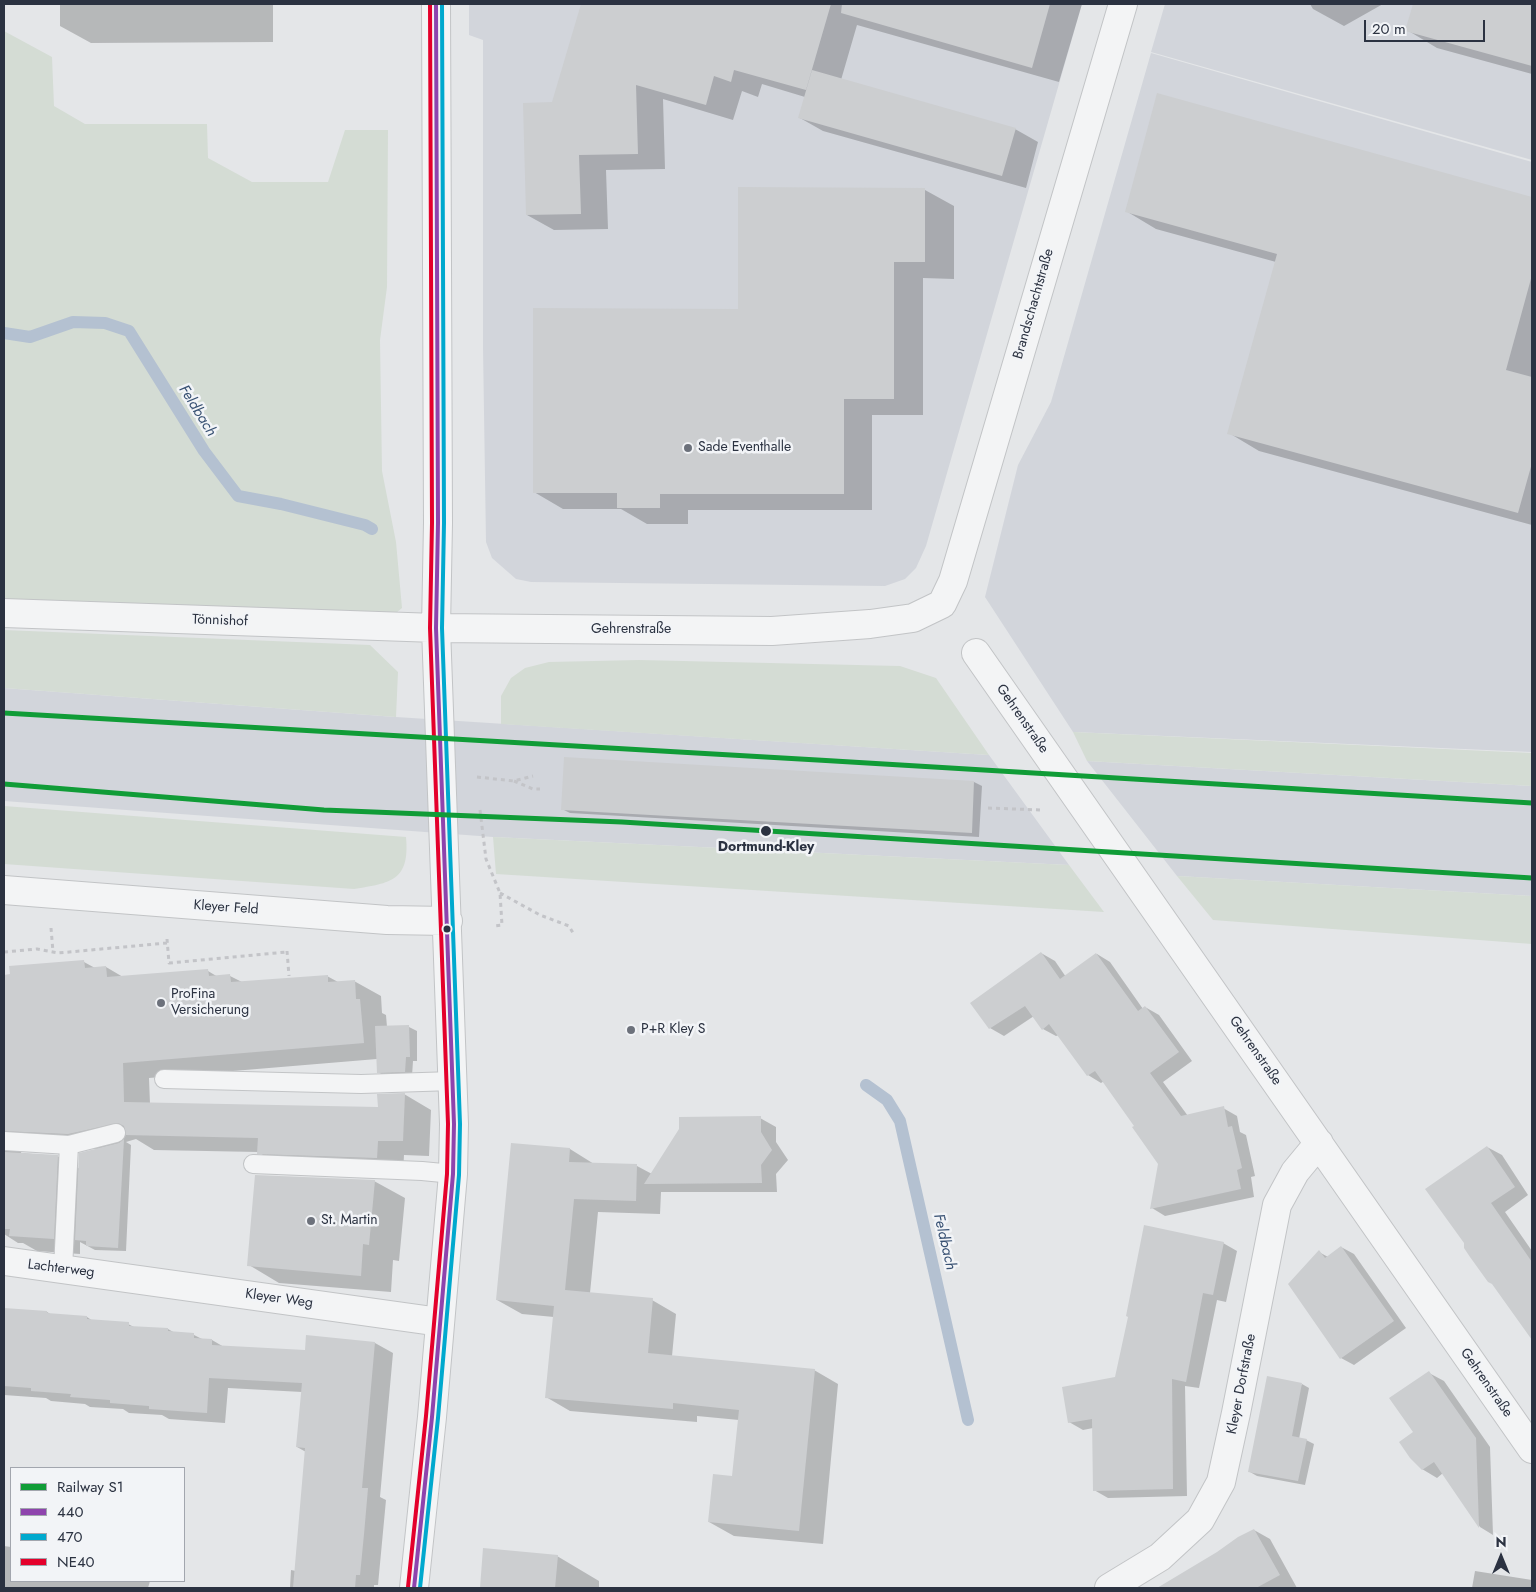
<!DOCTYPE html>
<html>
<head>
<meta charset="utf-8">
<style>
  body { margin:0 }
  #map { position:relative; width:1536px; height:1592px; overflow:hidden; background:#e4e6e8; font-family:Jost,sans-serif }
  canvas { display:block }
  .frame { position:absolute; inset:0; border:5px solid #2b3241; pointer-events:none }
  .legend { position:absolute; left:10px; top:1467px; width:175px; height:115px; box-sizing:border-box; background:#f2f4f7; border:1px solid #a2a6ae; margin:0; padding:6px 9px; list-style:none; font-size:15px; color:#2b3241 }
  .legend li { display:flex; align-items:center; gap:10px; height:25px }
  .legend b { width:25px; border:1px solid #a2a6ae }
  .north { position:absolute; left:1476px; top:1532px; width:50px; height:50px; -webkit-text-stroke:4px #f2f4f7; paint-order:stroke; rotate:0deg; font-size:14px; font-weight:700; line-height:20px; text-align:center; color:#2b3241 }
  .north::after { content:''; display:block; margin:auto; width:18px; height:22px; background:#2b3241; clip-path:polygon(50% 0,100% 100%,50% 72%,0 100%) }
  .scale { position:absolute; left:1364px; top:20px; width:121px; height:22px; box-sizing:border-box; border:2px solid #2b3241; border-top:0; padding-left:6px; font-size:15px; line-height:18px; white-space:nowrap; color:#2b3241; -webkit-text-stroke:4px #f2f4f7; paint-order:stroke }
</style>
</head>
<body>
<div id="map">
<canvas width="1536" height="1592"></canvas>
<div class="frame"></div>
<ul class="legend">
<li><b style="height:6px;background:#109c37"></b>Railway S1</li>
<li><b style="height:6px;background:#8e44ad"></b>440</li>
<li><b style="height:6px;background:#00a9ce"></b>470</li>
<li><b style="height:6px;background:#e4002b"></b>NE40</li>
</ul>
<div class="north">N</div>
<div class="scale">20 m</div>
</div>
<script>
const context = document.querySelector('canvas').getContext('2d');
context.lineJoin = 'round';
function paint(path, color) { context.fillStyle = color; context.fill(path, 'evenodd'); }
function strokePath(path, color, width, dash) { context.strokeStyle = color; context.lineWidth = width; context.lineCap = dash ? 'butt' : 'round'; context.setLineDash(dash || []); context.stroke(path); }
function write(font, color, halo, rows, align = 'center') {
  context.font = font + ' Jost,sans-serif'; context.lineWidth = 5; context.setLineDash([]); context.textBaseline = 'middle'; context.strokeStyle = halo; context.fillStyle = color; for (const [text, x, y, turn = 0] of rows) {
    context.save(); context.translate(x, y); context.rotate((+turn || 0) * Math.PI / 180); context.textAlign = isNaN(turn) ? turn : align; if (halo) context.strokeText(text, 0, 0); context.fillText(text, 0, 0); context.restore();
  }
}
paint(new Path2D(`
  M 469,4 L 1082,4 L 926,546 L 916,568 L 905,579 L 885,586 L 531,582 L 516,579 L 492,558 L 486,542 L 483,347 L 483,40 L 469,35 Z
  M 1165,4 L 1532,4 L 1532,160 L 1151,52 Z
  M 1151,53 L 1532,162 L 1532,752 L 1073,732 L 985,597 L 1018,465 L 1051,402 Z
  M 4,688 L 396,717 L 989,755 L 1069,865 L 493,837 L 4,801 Z
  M 1087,761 L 1532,786 L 1532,896 L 1177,876 Z`), '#d2d5db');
paint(new Path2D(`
  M 4,31 L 52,57 L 54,106 L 85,124 L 207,124 L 208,158 L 252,182 L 328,182 L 345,130 L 388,130 L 387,287 L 380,340 L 382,471 L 396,542 L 402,608 L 390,618 L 4,606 Z
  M 4,630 L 370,645 L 398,672 L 396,717 L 4,688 Z
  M 639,660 L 900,666 L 936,678 L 989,755 L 501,724 L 501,696 L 511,678 L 525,668 L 549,662 Z
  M 1073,732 L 1532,753 L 1532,786 L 1087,761 Z
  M 4,806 L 406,837 C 410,881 391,883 354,889 L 4,864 Z
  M 493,837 L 1069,865 L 1104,912 L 496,874 Z
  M 1177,876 L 1532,896 L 1532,944 L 1213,920 Z`), '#d4dcd4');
paint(new Path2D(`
  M 60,4 L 273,4 L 273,42 L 91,43 L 60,26 Z
  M 582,4 L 1082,4 L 1059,82 L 857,25 L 841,80 L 1015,129 L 1038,142 L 1026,188 L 823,131 L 800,118 L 805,97 L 762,84 L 758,97 L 742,91 L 733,120 L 663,99 L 665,169 L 606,170 L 608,229 L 554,230 L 527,215 L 553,103 Z
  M 1310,4 L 1383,4 L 1344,26 L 1313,9 Z
  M 1414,4 L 1532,4 L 1532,74 L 1437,48 L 1407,30 Z
  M 1158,95 L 1532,198 L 1532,525 L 1259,451 L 1229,433 L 1276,262 L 1156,229 L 1126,211 Z
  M 925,190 L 954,206 L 954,279 L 923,278 L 923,415 L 872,415 L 872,510 L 688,510 L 688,524 L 647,524 L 621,509 L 563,509 L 534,492 L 739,310 Z
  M 565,759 L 974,782 L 982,786 L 979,837 L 570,813 L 562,809 Z
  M 1041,953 L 1055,961 L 1066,977 L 1097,954 L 1110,962 L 1143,1009 L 1145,1007 L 1159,1015 L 1192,1061 L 1163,1082 L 1188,1116 L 1223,1108 L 1237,1116 L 1240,1132 L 1246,1135 L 1255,1176 L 1251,1177 L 1254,1197 L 1165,1216 L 1152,1208 L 1160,1163 L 1104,1081 L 1101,1083 L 1088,1075 L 1059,1035 L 1056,1036 L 1043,1029 L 1034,1016 L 1004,1036 L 990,1028 L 972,1003 Z
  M 84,962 L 95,968 L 106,967 L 123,977 L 208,971 L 218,977 L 230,976 L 242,982 L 327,976 L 338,982 L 354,981 L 381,996 L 382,1013 L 386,1015 L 387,1027 L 409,1027 L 417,1031 L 417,1061 L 413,1061 L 412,1076 L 385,1076 L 378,1072 L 377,1059 L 149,1078 L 150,1104 L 379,1108 L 404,1094 L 431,1110 L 429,1156 L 404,1155 L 403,1173 L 284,1168 L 258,1152 L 154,1150 L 136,1139 L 126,1142 L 131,1145 L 126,1251 L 95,1250 L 80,1242 L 80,1254 L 37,1251 L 23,1243 L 18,1243 L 4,1234 L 4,976 ZM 27,1146 L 99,1149 L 80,1169 L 57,1156 L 21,1153 L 22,1150 Z
  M 760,1118 L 776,1127 L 776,1142 L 788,1160 L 776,1174 L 777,1192 L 661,1192 L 660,1214 L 598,1212 L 590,1293 L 652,1300 L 676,1314 L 672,1356 L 814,1370 L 838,1384 L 823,1544 L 734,1536 L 709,1522 L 733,1478 L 739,1420 L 697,1416 L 697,1422 L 570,1411 L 546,1397 L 554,1317 L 522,1314 L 497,1300 L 512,1144 L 570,1149 L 594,1164 L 637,1166 L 652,1174 Z
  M 1487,1147 L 1502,1155 L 1528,1195 L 1505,1212 L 1532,1251 L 1532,1338 L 1494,1284 Z
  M 374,1181 L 405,1198 L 399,1261 L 393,1260 L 391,1292 L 279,1283 L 249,1265 Z
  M 1223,1243 L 1237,1251 L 1226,1302 L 1217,1300 L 1199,1388 L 1185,1386 L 1187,1496 L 1108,1498 L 1094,1490 L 1093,1428 L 1083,1430 L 1069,1422 L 1116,1378 L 1129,1317 Z
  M 1341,1247 L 1354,1254 L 1406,1328 L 1354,1365 L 1341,1358 L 1319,1252 L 1328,1257 Z
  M 4,1309 L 47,1312 L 52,1315 L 87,1317 L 93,1321 L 128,1324 L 136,1328 L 168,1329 L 175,1333 L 194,1335 L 202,1339 L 212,1340 L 224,1347 L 306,1352 L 375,1343 L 393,1353 L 380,1497 L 386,1500 L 378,1585 L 374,1585 L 374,1588 L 290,1588 L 291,1570 L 296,1571 L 306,1452 L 297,1447 L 302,1392 L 228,1388 L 225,1423 L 169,1419 L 162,1415 L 129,1413 L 123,1409 L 90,1407 L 85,1404 L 51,1401 L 46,1398 L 4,1395 Z
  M 1429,1373 L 1444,1381 L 1490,1447 L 1493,1535 L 1480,1527 L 1443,1473 L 1437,1478 L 1422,1469 L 1415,1432 Z
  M 1302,1384 L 1309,1388 L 1299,1439 L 1306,1440 L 1314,1444 L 1305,1485 L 1257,1476 L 1250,1472 Z
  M 1254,1530 L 1270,1539 L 1297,1588 L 1162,1588 Z
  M 4,1546 L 11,1547 L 11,1581 L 150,1581 L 148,1588 L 4,1588 Z
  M 484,1550 L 557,1556 L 599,1581 L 599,1588 L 481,1588 Z
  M 1475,1571 L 1532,1580 L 1532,1588 L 1472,1588 Z`), '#0003');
strokePath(new Path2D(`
  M 4,333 L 30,337 L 73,322 L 105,323 L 129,331 L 204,451 L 238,496 L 281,504 L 365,525 L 372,529
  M 866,1085 L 887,1100 L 900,1121 L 968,1420`), '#b4c1d1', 12);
paint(new Path2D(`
  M 581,4 L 831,4 L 806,90 L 734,70 L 731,82 L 714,76 L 706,105 L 636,85 L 638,154 L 579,155 L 581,214 L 526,215 L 523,103 L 552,102 Z
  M 842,4 L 1050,4 L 1032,68 L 841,13 Z
  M 1413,4 L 1532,4 L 1532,66 L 1405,31 Z
  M 812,70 L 1016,128 L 1002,176 L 798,118 Z
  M 1157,93 L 1532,197 L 1532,275 L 1506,370 L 1532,377 L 1532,463 L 1518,513 L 1227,434 L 1277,254 L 1125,212 Z
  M 738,187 L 925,188 L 925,262 L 894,262 L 894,399 L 844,399 L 844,494 L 660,494 L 660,508 L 617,508 L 617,493 L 533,493 L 533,308 L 738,309 Z
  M 564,757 L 974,781 L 972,833 L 561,810 Z
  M 1041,952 L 1060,979 L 1096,953 L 1138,1011 L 1145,1006 L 1179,1052 L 1150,1073 L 1181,1116 L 1224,1106 L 1228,1127 L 1232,1126 L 1242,1168 L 1237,1170 L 1241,1189 L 1150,1209 L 1158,1164 L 1132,1127 L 1134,1126 L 1095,1071 L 1087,1076 L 1049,1024 L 1042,1030 L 1025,1006 L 989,1029 L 970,1003 Z
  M 84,960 L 85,968 L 106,966 L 107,977 L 208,969 L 209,976 L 230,974 L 231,982 L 328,975 L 328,982 L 355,980 L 356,999 L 360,999 L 364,1043 L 123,1063 L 124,1102 L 378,1107 L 377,1094 L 405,1093 L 403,1141 L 378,1141 L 377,1158 L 257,1154 L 258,1138 L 126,1135 L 124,1126 L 118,1123 L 68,1134 L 4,1131 L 4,975 L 10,974 L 9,966 Z
  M 409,1025 L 410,1057 L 406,1057 L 405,1072 L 377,1073 L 375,1026 Z
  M 761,1116 L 761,1132 L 772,1150 L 761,1165 L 762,1183 L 644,1184 L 679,1129 L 679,1117 Z
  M 124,1139 L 118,1248 L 86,1246 L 86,1241 L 75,1240 L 79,1153 L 119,1143 Z
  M 511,1143 L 570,1148 L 569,1162 L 637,1164 L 636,1201 L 574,1199 L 565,1290 L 653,1298 L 648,1353 L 815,1369 L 799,1531 L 708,1522 L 713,1474 L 732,1476 L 739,1410 L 673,1403 L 673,1409 L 545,1398 L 554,1306 L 496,1300 Z
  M 1487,1146 L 1515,1187 L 1491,1203 L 1532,1262 L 1532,1340 L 1492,1284 L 1488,1282 L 1470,1257 L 1464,1248 L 1464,1243 L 1425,1189 Z
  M 4,1152 L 58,1155 L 54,1239 L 9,1236 L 10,1229 L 4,1229 Z
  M 255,1175 L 375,1180 L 369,1245 L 363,1244 L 361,1276 L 247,1266 Z
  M 1144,1225 L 1224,1242 L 1213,1295 L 1203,1293 L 1186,1382 L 1172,1379 L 1173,1489 L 1093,1491 L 1092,1419 L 1068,1423 L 1062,1387 L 1115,1377 L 1128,1317 L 1126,1316 Z
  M 1341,1246 L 1394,1321 L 1340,1359 L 1288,1284 L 1319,1250 L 1325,1258 Z
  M 4,1308 L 47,1311 L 47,1313 L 87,1316 L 87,1319 L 129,1322 L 129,1326 L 168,1328 L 168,1331 L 194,1333 L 194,1338 L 212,1339 L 212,1345 L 305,1350 L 306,1335 L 375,1342 L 362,1488 L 368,1488 L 364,1534 L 360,1575 L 356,1575 L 355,1588 L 293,1588 L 305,1448 L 296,1447 L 302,1383 L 209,1378 L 207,1413 L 149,1409 L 149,1406 L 110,1403 L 110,1400 L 70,1397 L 71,1394 L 31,1391 L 31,1388 L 4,1386 Z
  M 1429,1371 L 1476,1438 L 1479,1528 L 1434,1462 L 1422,1470 L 1410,1458 L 1399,1442 L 1413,1432 L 1389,1398 Z
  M 1267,1376 L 1302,1383 L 1292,1436 L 1307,1439 L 1298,1481 L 1248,1472 Z
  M 1254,1529 L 1280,1575 L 1256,1588 L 1157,1588 L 1217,1552 L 1238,1537 Z
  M 483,1548 L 558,1555 L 555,1588 L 480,1588 Z`), '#ccced0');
const service = new Path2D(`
  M 164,1079 L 361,1084 L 453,1081
  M 4,1141 L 69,1145 L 116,1133
  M 253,1164 L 422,1171 L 453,1174
  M 63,1269 L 69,1145`);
const minor = new Path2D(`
  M 4,613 L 436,628 L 772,631 L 870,624 L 913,618 L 942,604 L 953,581 L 1123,4
  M 976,653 L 1532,1449
  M 4,890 L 387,920 L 448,921
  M 4,1261 L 440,1322
  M 414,1588 L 432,1417 L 453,1174 L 454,1124 L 436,628 L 438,523 L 436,4
  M 1109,1588 L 1160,1557 L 1200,1520 L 1221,1482 L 1236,1413 L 1277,1205 L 1295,1172 L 1319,1143`);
strokePath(service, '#c2c4c6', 20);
strokePath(minor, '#c2c4c6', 30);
strokePath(new Path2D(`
  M 477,777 L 514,781 L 533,776
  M 514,781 L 533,789 L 540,789
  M 988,808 L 1042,810
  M 480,810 L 486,859 L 500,893 L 502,925 L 493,926
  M 500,893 L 540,915 L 569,926 L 573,933
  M 51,928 L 53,952
  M 167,939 L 169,963 L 287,952
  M 287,951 L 289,976
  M 4,952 L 37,949 L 58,953 L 167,943`), '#c3c4c8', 3, [4, 4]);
strokePath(service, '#f3f4f5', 18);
strokePath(minor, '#f3f4f5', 28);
strokePath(new Path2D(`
  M 414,1588 L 432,1417 L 453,1174 L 454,1124 L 436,628 L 438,523 L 436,4`), '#8e44ad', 4);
strokePath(new Path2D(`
  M 420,1588 L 438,1418 L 459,1175 L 460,1124 L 442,628 L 444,523 L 442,4`), '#00a9ce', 4);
strokePath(new Path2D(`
  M 408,1587 L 426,1416 L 447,1174 L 448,1124 L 430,628 L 432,523 L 430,4`), '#e4002b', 4);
strokePath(new Path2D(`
  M 4,713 C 513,743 1023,771 1532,803
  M 4,784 L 324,810 L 622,822 L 1532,878`), '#109c37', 5);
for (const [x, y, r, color] of [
  [688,448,5,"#6c717b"],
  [766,831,6,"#2b3241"],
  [447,929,4.5,"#2b3241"],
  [161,1003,5,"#6c717b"],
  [631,1030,5,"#6c717b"],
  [311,1221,5,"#6c717b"]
]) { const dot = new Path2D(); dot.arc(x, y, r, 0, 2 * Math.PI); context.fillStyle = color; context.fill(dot); strokePath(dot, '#f2f4f7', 2); }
write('14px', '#2b3241', '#f2f4f7', [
  ["Brandschachtstraße",1034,304,-74],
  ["Tönnishof",220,621,2],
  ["Gehrenstraße",631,630],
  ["Gehrenstraße",1022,719,55],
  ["Kleyer Feld",226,908,4],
  ["Gehrenstraße",1255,1051,55],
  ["Lachterweg",61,1269,7],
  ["Kleyer Weg",279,1299,8],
  ["Gehrenstraße",1486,1383,55],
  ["Kleyer Dorfstraße",1242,1384,-79]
]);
write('14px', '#2b3241', '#f2f4f7', [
  ["Sade Eventhalle",698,448],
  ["ProFina",171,995],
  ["Versicherung",171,1011],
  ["P+R Kley S",641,1030],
  ["St. Martin",321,1221]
], 'left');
write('bold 14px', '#2b3241', '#f2f4f7', [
  ["Dortmund-Kley",766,848]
]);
write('italic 15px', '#375072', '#f2f4f7', [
  ["Feldbach",197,411,58],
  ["Feldbach",944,1242,77]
]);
</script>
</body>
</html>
